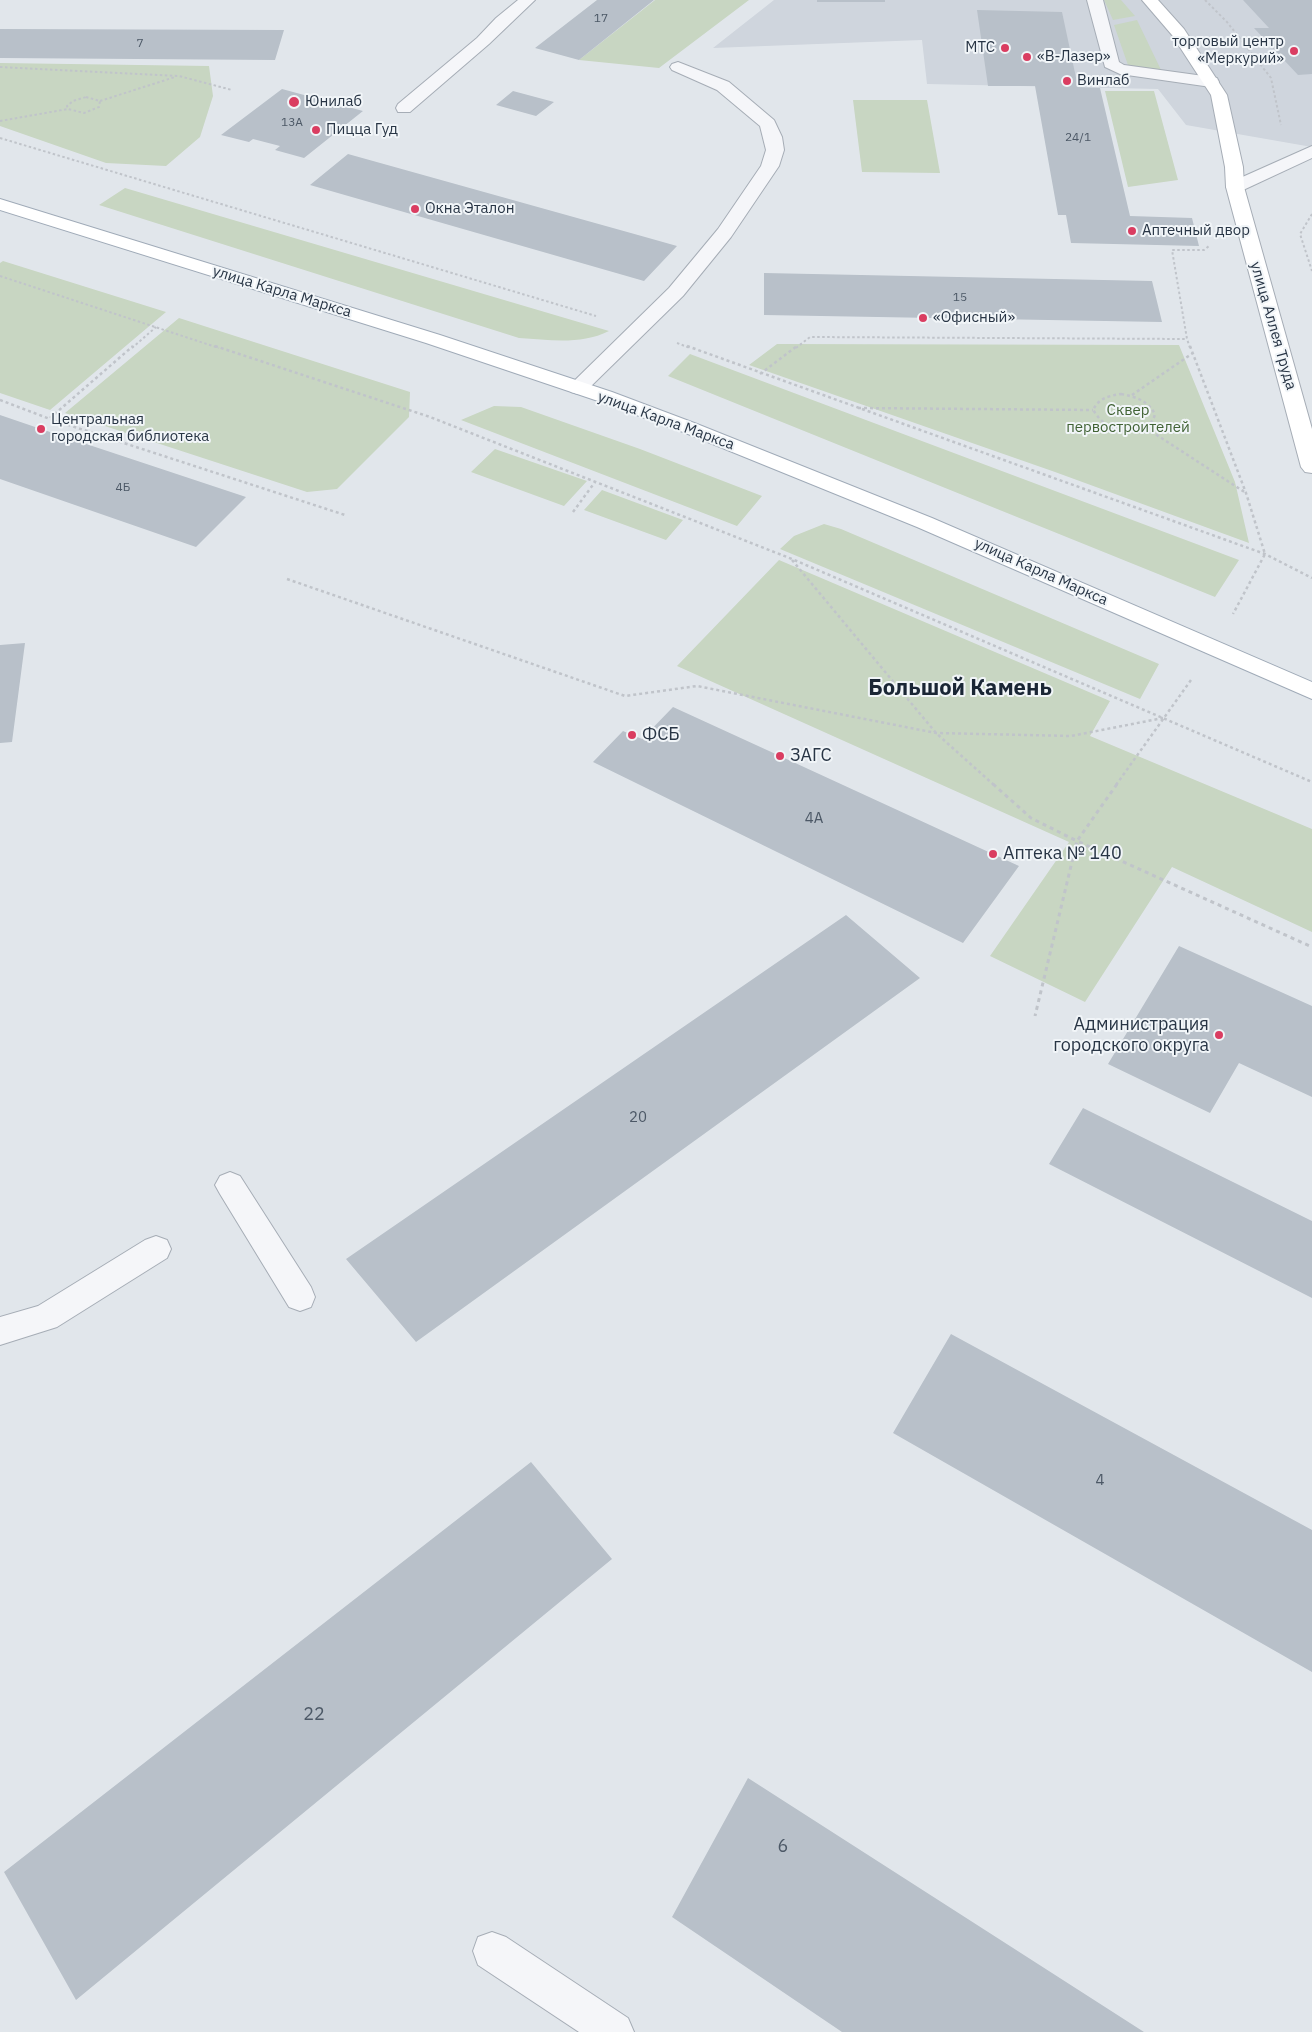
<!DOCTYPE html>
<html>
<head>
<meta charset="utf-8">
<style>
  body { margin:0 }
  canvas { display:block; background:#e1e6eb }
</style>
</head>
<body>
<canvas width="1312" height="2032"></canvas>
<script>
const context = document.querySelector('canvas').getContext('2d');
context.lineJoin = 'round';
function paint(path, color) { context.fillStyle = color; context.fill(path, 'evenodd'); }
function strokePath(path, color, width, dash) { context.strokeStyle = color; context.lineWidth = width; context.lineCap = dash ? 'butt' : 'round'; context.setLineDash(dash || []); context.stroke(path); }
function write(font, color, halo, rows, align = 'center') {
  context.font = font + ' "IBM Plex Sans",sans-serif'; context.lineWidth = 4; context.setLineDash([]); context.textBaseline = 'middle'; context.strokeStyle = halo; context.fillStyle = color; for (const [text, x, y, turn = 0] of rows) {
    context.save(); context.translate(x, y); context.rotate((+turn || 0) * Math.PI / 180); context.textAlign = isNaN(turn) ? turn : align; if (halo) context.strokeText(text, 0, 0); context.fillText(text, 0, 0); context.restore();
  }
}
paint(new Path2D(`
  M 774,0 L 1312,0 L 1312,147 L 1186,125 L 1158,89 L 927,84 L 922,40 L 713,48 Z`), '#cfd5dd');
paint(new Path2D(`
  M 655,0 L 749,0 L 659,68 L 579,60 Z
  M 1104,0 L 1121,0 L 1135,16 L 1113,20 Z
  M 1137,20 L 1162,72 L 1129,68 L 1114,25 Z
  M 0,63 L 209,66 L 213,96 L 200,137 L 166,166 L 106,163 L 0,126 Z
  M 1105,91 L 1154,91 L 1178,180 L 1128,187 Z
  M 853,100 L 927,100 L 940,173 L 862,172 Z
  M 125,188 L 609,331 C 581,345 550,340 519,338 L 99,205 Z
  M 3,261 L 166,312 L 50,410 L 0,393 L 0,263 Z
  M 179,318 L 410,392 L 409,417 L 337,489 L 307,492 L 65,413 Z
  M 777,344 L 1179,345 L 1235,482 L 1249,543 L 1055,472 L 749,365 Z
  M 690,354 L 1239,560 L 1215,597 L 668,376 Z
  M 494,406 L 521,407 L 640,449 L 762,496 L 737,526 L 461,420 Z
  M 495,449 L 587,481 L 564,506 L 471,472 Z
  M 602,490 L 683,520 L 666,540 L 584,510 Z
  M 824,524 L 841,529 L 1159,664 L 1140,699 L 780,549 L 794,536 Z
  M 779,560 L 1110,701 L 1090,736 L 1312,829 L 1312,932 L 1172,867 L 1085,1002 L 990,956 L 1069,842 L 677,666 Z`), '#c8d6c2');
paint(new Path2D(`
  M 597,0 L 654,0 L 579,60 L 535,48 Z
  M 817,0 L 885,0 L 885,2 L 817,2 Z
  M 1243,0 L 1312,0 L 1312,74 L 1298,75 L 1254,28 L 1269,28 Z
  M 977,10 L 1062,12 L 1078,87 L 1100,88 L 1130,216 L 1192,218 L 1199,246 L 1071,243 L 1066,215 L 1058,215 L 1035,86 L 988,86 Z
  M 0,29 L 284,30 L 275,60 L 0,58 Z
  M 282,89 L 363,111 L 304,158 L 275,150 L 280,146 L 253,139 L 249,142 L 221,135 Z
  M 513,91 L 554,102 L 536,116 L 496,105 Z
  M 348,154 L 638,235 L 677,246 L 644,281 L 310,185 Z
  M 764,273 L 1152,281 L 1162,322 L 764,315 Z
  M 0,415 L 41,429 L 246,497 L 196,547 L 0,479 Z
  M 25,643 L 12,742 L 0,743 L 0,645 Z
  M 673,707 L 780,756 L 1019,866 L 963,943 L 593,762 L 623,731 L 642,739 Z
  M 846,915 L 920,978 L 416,1342 L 346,1259 Z
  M 1179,946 L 1312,1006 L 1312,1097 L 1239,1063 L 1210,1113 L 1108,1064 Z
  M 1083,1108 L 1312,1221 L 1312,1298 L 1049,1164 Z
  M 951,1334 L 1312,1530 L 1312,1672 L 893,1433 Z
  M 531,1462 L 612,1559 L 76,2000 L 4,1872 Z
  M 748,1778 L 1144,2032 L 842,2032 L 672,1917 Z`), '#b8c0c9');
const lane = new Path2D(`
  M 1087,0 L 1103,0 L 1119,62 L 1124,65 L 1211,77 L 1217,78 L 1219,82 L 1217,86 L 1211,87 L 1120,74 L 1105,67 Z
  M 678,62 L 729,82 L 774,120 L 782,137 L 784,150 L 779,166 L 731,237 L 683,296 L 585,392 L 578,394 L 571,392 L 568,388 L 571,384 L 669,288 L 718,229 L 761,166 L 766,150 L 760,126 L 717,90 L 672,70 L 670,67 L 672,64 Z
  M 1312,146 L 1312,158 L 1241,191 L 1235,192 L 1229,191 L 1226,187 L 1229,183 Z
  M 230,1172 L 240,1176 L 311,1287 L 315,1297 L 311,1307 L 300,1311 L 289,1307 L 220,1194 L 215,1185 L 220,1176 Z
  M 156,1236 L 167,1240 L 171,1249 L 167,1258 L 57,1327 L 0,1345 L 0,1317 L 38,1306 L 145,1240 Z
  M 492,1932 L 506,1937 L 628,2018 L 634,2032 L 579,2032 L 478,1965 L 473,1951 L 478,1937 Z`);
const street = new Path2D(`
  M 518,0 L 535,0 L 489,44 L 410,112 L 398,112 L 396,108 L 398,104 L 477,38 L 496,18 Z`);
const secondary = new Path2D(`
  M 1142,0 L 1158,0 L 1184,29 L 1227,95 L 1243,167 L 1244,187 L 1312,429 L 1312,473 L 1305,472 L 1301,467 L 1226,187 L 1225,167 L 1211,95 L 1172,35 Z`);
const primary = new Path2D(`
  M 0,199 L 440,335 L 612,392 L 697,424 L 932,518 L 1312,682 L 1312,699 L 917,527 L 683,432 L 598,401 L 426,343 L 0,210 Z`);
strokePath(lane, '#a6adb6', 2);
strokePath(street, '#a6adb6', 2);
strokePath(secondary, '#a6adb6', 2);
strokePath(primary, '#a0abb8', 2);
strokePath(new Path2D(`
  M 1205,0 L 1227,22 L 1271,78 L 1281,125
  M 0,67 L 179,76 L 232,90
  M 86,97 L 100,101 L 99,107 L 84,113 L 68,109 L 67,106 L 73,101 Z
  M 100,101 L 175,77
  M 0,121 L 68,109
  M 0,138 L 596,316
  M 1312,214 L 1300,234 L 1312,271
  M 0,276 L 219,348
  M 677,343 L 690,348
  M 132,348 L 156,327
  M 796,348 L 810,337 L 1187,339
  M 1190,348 L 1187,339 L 1172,250 L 1204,250 L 1209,246`), '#c0c4ca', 2, [2.5, 2.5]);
strokePath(new Path2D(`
  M 215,346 L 430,417 L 792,559 L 1312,782
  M 687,346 L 1265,554 L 1312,578
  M 1190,346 L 1246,493 L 1265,554 L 1233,614
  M 760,374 L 797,346
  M 1121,394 C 1136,397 1147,400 1155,414 C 1151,432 1126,434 1111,427 C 1102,423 1098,417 1093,410 C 1099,398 1108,396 1121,394 Z
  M 1132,395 L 1193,353
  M 0,400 L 50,419 L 345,515
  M 858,408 L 1093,410
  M 50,418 L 133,346
  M 1146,428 L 1246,493
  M 573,512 L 595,482
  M 792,560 L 936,733 L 994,785
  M 287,579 L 625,696 L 697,686 L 936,733 L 1071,736 L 1163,718
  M 1116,785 L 1191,680`), '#c0c4ca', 2.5, [3, 3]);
strokePath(new Path2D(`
  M 993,784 L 1031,818 L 1077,841 L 1035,1016
  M 1117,784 L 1077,841 L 1312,947`), '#c0c4ca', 3, [4, 4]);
paint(lane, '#f5f6f9');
paint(street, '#f5f6f9');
paint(secondary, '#fff');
paint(primary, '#fff');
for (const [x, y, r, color] of [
  [1005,48,5,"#da3d61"],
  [1294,51,5,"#da3d61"],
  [1027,57,5,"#da3d61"],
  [1067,81,5,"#da3d61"],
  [294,102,6,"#da3d61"],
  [316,130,5,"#da3d61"],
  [415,209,5,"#da3d61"],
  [1132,231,5,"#da3d61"],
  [923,318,5,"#da3d61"],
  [41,429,5,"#da3d61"],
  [632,735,5,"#da3d61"],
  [780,756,5,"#da3d61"],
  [993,854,5,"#da3d61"],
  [1219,1035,5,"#da3d61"]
]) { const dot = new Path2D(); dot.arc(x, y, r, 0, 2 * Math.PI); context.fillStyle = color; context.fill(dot); strokePath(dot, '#f1f5f8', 2); }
write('12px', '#4c5866', null, [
  ["17",601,19],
  ["7",140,44],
  ["13А",292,123],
  ["24/1",1078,138],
  ["15",960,298],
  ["4Б",123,488]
]);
write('15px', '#283545', '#f1f5f8', [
  ["торговый центр",1284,42,"right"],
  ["«Меркурий»",1284,59,"right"],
  ["МТС",995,48,"right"],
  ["«В-Лазер»",1037,57],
  ["Винлаб",1077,81],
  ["Юнилаб",305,102],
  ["Пицца Гуд",326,130],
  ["Окна Эталон",425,209],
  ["Аптечный двор",1142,231],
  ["«Офисный»",933,318],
  ["Центральная",51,420],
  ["городская библиотека",51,437]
], 'left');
write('15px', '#283545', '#f1f5f8', [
  ["улица Карла Маркса",282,292,17],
  ["улица Аллея Труда",1273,326,74],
  ["улица Карла Маркса",666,421,20],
  ["улица Карла Маркса",1041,572,24]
]);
write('15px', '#406234', '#f1f5f8', [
  ["Сквер",1128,411],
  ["первостроителей",1128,428]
]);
write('15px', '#4c5866', null, [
  ["4А",814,819],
  ["20",638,1118],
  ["4",1100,1481]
]);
write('18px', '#283545', '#f1f5f8', [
  ["ФСБ",642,735],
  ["ЗАГС",790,756],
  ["Аптека № 140",1003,854],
  ["Администрация",1209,1025,"right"],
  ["городского округа",1209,1046,"right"]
], 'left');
write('18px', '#4c5866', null, [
  ["22",314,1715],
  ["6",783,1847]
]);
write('bold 22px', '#1a2635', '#f1f5f8', [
  ["Большой Камень",960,689]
]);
</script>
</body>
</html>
